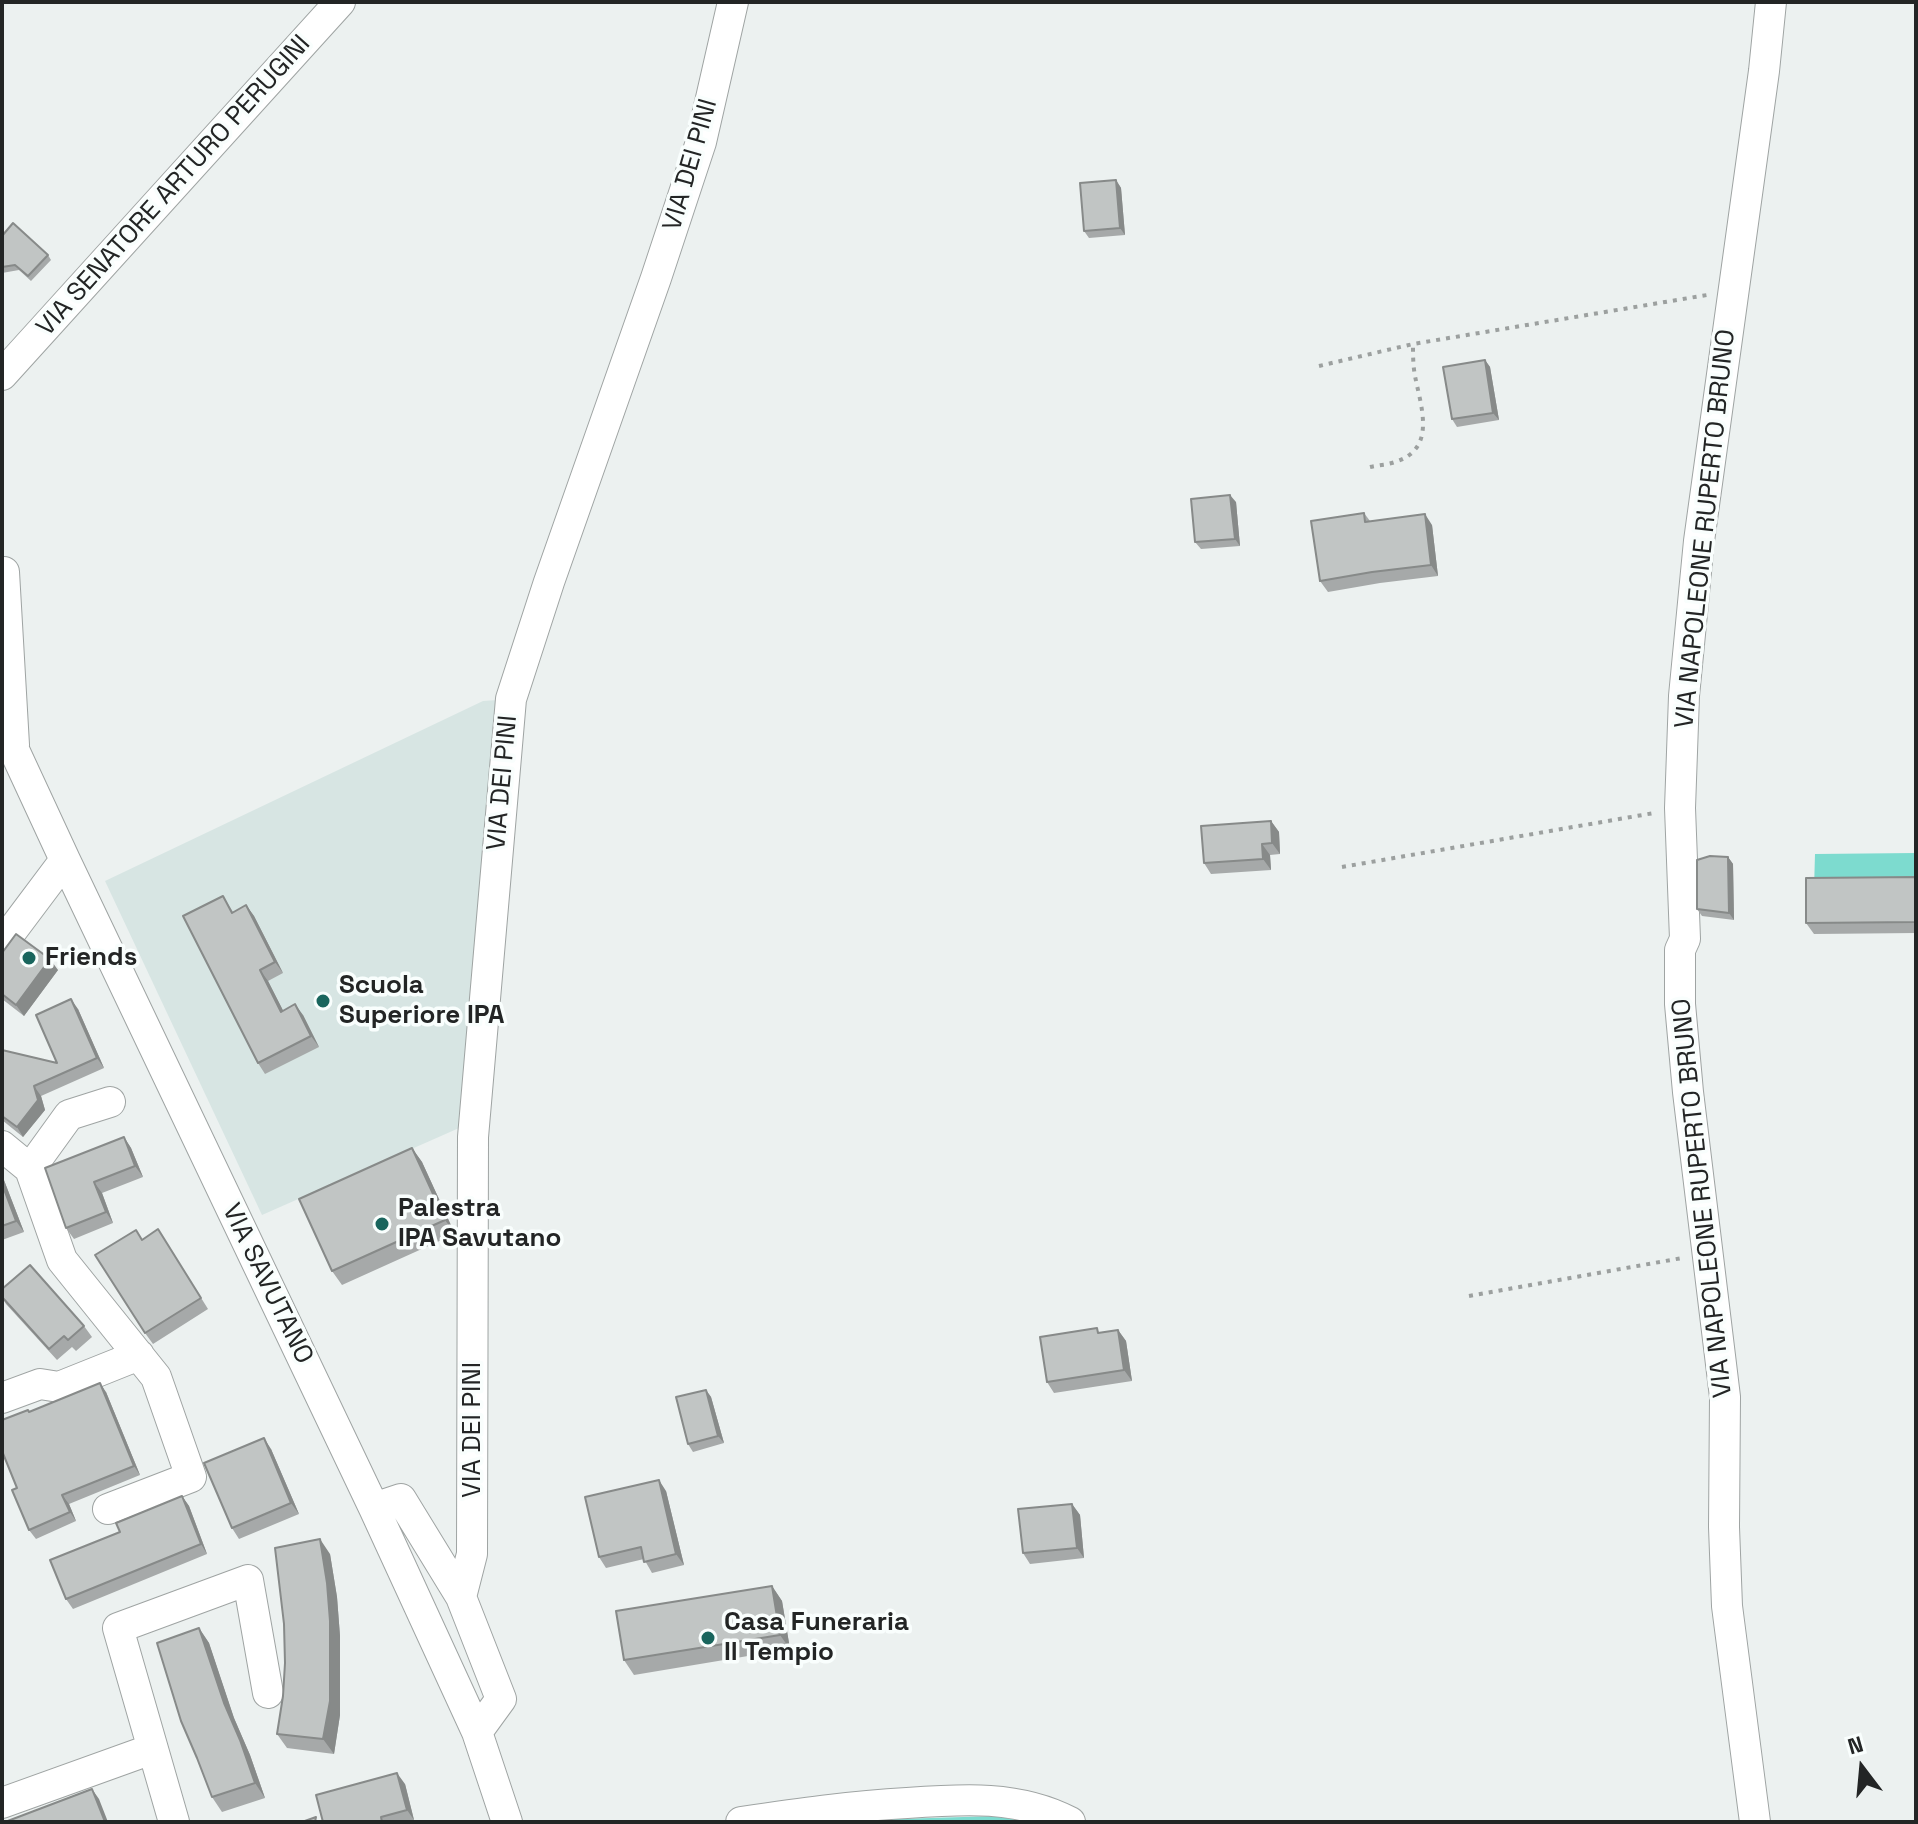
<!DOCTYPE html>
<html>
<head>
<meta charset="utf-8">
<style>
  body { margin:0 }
  #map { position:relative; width:1918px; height:1824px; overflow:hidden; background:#ecf1f0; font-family:"Space Grotesk",sans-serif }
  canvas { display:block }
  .frame { position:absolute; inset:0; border:4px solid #232525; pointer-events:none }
  .north { position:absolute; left:1822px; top:1728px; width:80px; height:80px; -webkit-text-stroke:6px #f9fefd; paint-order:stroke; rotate:344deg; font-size:22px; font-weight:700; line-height:32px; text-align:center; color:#232525 }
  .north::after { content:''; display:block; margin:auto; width:28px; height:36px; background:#232525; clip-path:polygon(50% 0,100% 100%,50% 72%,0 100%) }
</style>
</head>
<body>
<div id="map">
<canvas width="1918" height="1824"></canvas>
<div class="frame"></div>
<div class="north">N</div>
</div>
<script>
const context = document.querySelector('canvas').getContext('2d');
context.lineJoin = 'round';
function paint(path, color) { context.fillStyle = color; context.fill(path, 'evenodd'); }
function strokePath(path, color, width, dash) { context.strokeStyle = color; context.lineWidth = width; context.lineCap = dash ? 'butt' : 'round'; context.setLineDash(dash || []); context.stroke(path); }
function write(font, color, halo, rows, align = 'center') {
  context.font = font + ' "Space Grotesk",sans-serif'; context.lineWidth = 7; context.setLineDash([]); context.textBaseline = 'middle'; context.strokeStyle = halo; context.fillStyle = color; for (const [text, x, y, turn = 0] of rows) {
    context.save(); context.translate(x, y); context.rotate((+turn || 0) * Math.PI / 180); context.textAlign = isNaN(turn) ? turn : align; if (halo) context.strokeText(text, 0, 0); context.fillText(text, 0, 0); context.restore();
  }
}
paint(new Path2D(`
  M 511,699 L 475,1121 L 262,1215 L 105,881 L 483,701 Z`), '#d7e5e3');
paint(new Path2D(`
  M 1916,853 L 1916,888 L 1814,889 L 1815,854 Z
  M 996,1816 L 1028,1822 L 852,1822 L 865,1820 Z`), '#7ddbcf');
const minor = new Path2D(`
  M 2,375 L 340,2
  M 4,572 L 14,745
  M 2,724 L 65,860 L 374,1508 L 477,1732 L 507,1822
  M 2,944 L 65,860
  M 2,1146 L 30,1169 L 62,1260 L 156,1377 L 191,1477 L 108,1509
  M 30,1169 L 69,1115 L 110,1102
  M 2,1398 L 40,1384 L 59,1387 L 139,1355
  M 374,1508 L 401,1499 L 461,1597 L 501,1699 L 477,1732
  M 461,1597 L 472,1554 L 473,1137 L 511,699 L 549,582 L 656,278 L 701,142 L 733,2
  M 2,1803 L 152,1749
  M 174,1822 L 118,1628 L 248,1580 L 268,1693
  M 741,1822 C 796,1814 851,1806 907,1803 C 962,1799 1019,1795 1070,1822
  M 1755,1822 L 1727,1606 L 1724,1527 L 1725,1397 L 1688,1092 L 1680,1004 L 1680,950 L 1685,939 L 1680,808 L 1684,696 L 1699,541 L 1764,71 L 1771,2`);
strokePath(minor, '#9fa4a3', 32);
strokePath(new Path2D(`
  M 1319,366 L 1413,344 L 1707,295
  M 1370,467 C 1378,465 1387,465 1395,462 C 1437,449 1421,407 1415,376 C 1413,365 1413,355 1413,344
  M 1342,867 L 1654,813
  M 1469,1296 L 1682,1258`), '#9ca09f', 4, [4, 6]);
strokePath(minor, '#fff', 30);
paint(new Path2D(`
  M 1116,180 L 1121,188 L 1125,235 L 1089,238 L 1084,231 Z
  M 2,236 L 48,255 L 51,260 L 31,281 L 19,270 L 2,273 Z
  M 1485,360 L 1490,367 L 1499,420 L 1457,427 L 1452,419 Z
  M 1236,502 L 1240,546 L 1201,549 L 1195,542 Z
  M 1364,513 L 1370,521 L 1432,525 L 1438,576 L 1380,583 L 1328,592 L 1320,581 Z
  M 1271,821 L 1279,832 L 1280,854 L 1270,855 L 1271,870 L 1211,874 L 1204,863 Z
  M 1728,857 L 1733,864 L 1734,920 L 1702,916 L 1697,909 Z
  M 1916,877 L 1916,933 L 1814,934 L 1806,923 Z
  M 223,896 L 233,912 L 246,905 L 254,916 L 283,973 L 268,981 L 283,1011 L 303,1015 L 319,1047 L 265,1074 L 258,1063 Z
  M 2,953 L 58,970 L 24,1016 L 2,999 Z
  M 78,1009 L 104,1068 L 41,1096 L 45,1110 L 23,1137 L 2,1120 L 2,1050 L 57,1063 Z
  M 124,1137 L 131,1148 L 143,1177 L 102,1193 L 113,1223 L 74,1239 L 66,1228 L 45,1168 Z
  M 412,1148 L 422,1162 L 455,1234 L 342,1285 L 332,1271 Z
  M 2,1175 L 24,1232 L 2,1240 Z
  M 142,1239 L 165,1240 L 208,1309 L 153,1344 L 145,1333 Z
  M 2,1297 L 84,1326 L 92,1337 L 76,1351 L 72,1347 L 57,1360 L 6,1304 Z
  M 1118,1330 L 1126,1341 L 1132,1381 L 1054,1393 L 1047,1382 L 1101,1333 Z
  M 706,1390 L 711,1397 L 724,1443 L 693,1452 L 688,1444 Z
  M 106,1392 L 140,1475 L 69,1504 L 76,1521 L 36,1539 L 29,1530 L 17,1488 L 29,1412 Z
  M 271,1449 L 299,1514 L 239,1539 L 232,1528 Z
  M 666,1491 L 684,1565 L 652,1573 L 644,1559 L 606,1568 L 599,1557 Z
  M 182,1496 L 189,1506 L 207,1554 L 73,1609 L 66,1599 L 120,1532 Z
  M 1072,1504 L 1080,1515 L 1084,1558 L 1030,1564 L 1023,1553 Z
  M 330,1554 L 337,1597 L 340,1636 L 340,1715 L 334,1754 L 287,1748 L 277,1734 Z
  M 772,1586 L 782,1601 L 790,1649 L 634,1675 L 624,1660 Z
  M 199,1628 L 209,1643 L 234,1718 L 250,1755 L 265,1798 L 222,1812 L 212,1797 Z
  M 405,1784 L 414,1820 L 409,1822 L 323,1822 Z`), '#a6a9a9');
paint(new Path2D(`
  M 1116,180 L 1121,188 L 1125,235 L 1120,228 Z
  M 1485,360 L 1490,367 L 1499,420 L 1493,413 Z
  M 1230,495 L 1236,502 L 1240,546 L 1235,539 Z
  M 1425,514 L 1432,525 L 1438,576 L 1431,565 Z
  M 1271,821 L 1279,832 L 1280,854 L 1272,843 Z
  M 1262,844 L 1270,855 L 1271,870 L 1263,859 Z
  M 1728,857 L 1733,864 L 1734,920 L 1729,913 Z
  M 246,905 L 254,916 L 283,973 L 275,962 Z
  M 50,959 L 58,970 L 24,1016 L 16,1005 Z
  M 260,970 L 268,981 L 289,1022 L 281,1012 Z
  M 71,999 L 78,1009 L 104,1068 L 97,1058 Z
  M 295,1004 L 303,1015 L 319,1047 L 311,1036 Z
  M 34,1086 L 41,1096 L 45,1110 L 23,1137 L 17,1127 Z
  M 124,1137 L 131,1148 L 143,1177 L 135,1166 Z
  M 412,1148 L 422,1162 L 455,1234 L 445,1220 Z
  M 2,1175 L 24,1232 L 16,1221 L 2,1184 Z
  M 94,1182 L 102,1193 L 113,1223 L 106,1212 Z
  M 1118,1330 L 1126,1341 L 1132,1381 L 1124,1370 Z
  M 100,1383 L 106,1392 L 140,1475 L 134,1466 Z
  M 706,1390 L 711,1397 L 724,1443 L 718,1436 Z
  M 264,1438 L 271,1449 L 299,1514 L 291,1503 Z
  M 659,1480 L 666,1491 L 684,1565 L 676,1554 Z
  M 62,1495 L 69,1504 L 76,1521 L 70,1512 Z
  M 182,1496 L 189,1506 L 207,1554 L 201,1544 Z
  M 1072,1504 L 1080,1515 L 1084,1558 L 1077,1548 Z
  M 320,1539 L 330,1554 L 337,1597 L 340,1636 L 340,1715 L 334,1754 L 323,1739 Z
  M 772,1586 L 782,1601 L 790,1649 L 780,1635 Z
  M 199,1628 L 209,1643 L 234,1718 L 250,1755 L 265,1798 L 255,1783 L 224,1703 Z
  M 397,1773 L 405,1784 L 414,1820 L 407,1810 Z
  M 92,1789 L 99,1799 L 108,1822 L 105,1822 Z`), '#878a89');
const building = new Path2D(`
  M 1116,180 L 1120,228 L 1084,231 L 1080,183 Z
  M 13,223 L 48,255 L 28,276 L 15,265 L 2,267 L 2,236 Z
  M 1485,360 L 1493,413 L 1452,419 L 1443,367 Z
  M 1230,495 L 1235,539 L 1195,542 L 1191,499 Z
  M 1364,513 L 1365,522 L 1425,514 L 1431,565 L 1372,572 L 1320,581 L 1311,521 Z
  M 1271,821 L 1272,843 L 1262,844 L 1263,859 L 1204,863 L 1201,826 Z
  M 1710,856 L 1728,857 L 1729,913 L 1697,909 L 1697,860 Z
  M 1916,877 L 1916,922 L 1806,923 L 1806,878 Z
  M 223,896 L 232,913 L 246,905 L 275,962 L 260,970 L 281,1012 L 295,1004 L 311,1036 L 258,1063 L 183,916 Z
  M 16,934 L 50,959 L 16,1005 L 2,994 L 2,953 Z
  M 71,999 L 97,1058 L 34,1086 L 38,1100 L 17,1127 L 2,1116 L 2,1050 L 57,1063 L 36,1015 Z
  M 124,1137 L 135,1166 L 94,1182 L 106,1212 L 66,1228 L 45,1168 Z
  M 412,1148 L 445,1220 L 332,1271 L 299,1199 Z
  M 2,1184 L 16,1221 L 2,1226 Z
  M 158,1229 L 201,1298 L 145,1333 L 95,1255 L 136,1230 L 142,1240 Z
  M 30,1265 L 84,1326 L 68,1340 L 64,1336 L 49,1349 L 2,1297 L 2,1289 Z
  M 1097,1328 L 1098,1333 L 1118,1330 L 1124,1370 L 1047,1382 L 1040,1337 Z
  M 100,1383 L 134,1466 L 62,1495 L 70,1512 L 29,1530 L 12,1490 L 17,1488 L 2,1451 L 2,1420 L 28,1410 L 29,1412 Z
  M 706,1390 L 718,1436 L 688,1444 L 676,1397 Z
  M 264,1438 L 291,1503 L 232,1528 L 204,1463 Z
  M 659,1480 L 676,1554 L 644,1562 L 641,1547 L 599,1557 L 585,1497 Z
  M 182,1496 L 201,1544 L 66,1599 L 50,1560 L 120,1532 L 116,1523 Z
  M 1072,1504 L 1077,1548 L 1023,1553 L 1018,1509 Z
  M 320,1539 L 327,1583 L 330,1621 L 330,1701 L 323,1739 L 277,1734 L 283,1696 L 285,1663 L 284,1624 L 275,1548 Z
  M 772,1586 L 780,1635 L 624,1660 L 616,1611 Z
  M 199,1628 L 224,1703 L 240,1740 L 255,1783 L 212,1797 L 197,1758 L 181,1721 L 157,1643 Z
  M 397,1773 L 407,1810 L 381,1817 L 382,1822 L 323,1822 L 316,1795 Z
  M 92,1789 L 105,1822 L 5,1822 Z
  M 316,1817 L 315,1822 L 302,1822 Z`);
paint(building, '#c1c5c4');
strokePath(building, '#878a89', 2);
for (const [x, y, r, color] of [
  [29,958,8,"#19655d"],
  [323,1001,8,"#19655d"],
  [382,1224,8,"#19655d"],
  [708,1638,8,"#19655d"]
]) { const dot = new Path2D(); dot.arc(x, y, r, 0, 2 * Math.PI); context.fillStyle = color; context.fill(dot); strokePath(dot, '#f9fefd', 3); }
write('26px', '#232525', '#f9fefd', [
  ["VIA DEI PINI",691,165,-74],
  ["VIA SENATORE ARTURO PERUGINI",174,186,-48],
  ["VIA NAPOLEONE RUPERTO BRUNO",1706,529,-84],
  ["VIA DEI PINI",503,783,-85],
  ["VIA NAPOLEONE RUPERTO BRUNO",1703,1198,-96],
  ["VIA SAVUTANO",267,1284,64],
  ["VIA DEI PINI",473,1430,-90]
]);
write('bold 26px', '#232525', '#f9fefd', [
  ["Friends",45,958],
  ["Scuola",339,986],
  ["Superiore IPA",339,1016],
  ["Palestra",398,1209],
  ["IPA Savutano",398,1239],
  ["Casa Funeraria",724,1623],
  ["Il Tempio",724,1653]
], 'left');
</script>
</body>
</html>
